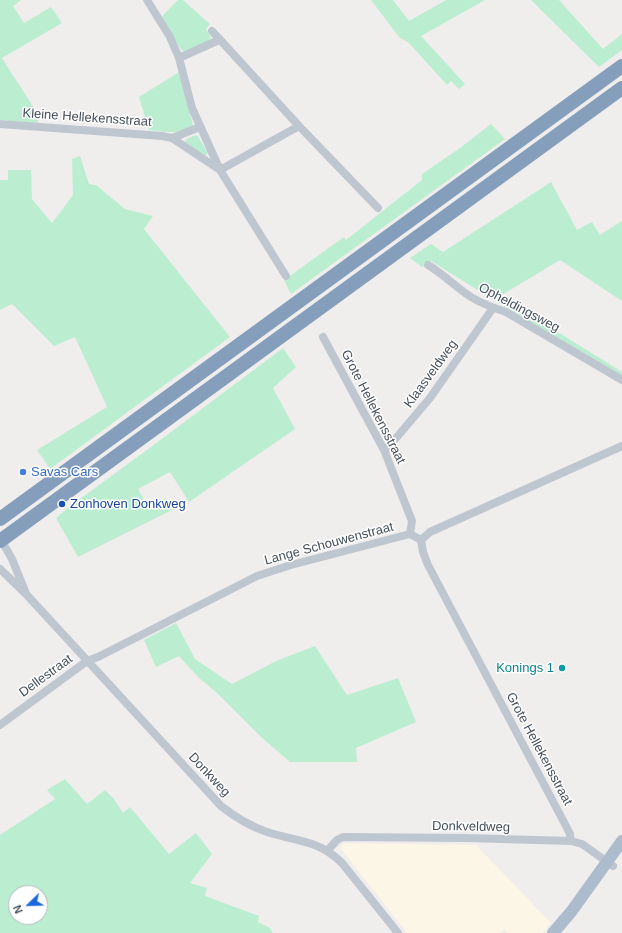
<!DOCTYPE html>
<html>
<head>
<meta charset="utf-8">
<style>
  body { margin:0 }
  #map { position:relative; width:622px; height:933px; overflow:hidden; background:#f0eded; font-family:Helvetica,sans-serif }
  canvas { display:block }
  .north { position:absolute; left:8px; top:885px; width:40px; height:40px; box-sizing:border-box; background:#fff; border:1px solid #b5b9bd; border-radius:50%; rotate:247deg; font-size:11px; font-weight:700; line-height:16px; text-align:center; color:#46505b }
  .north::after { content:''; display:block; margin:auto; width:14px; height:18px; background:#1a6ade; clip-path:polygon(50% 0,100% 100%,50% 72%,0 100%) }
</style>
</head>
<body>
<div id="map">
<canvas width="622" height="933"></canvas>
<div class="north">N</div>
</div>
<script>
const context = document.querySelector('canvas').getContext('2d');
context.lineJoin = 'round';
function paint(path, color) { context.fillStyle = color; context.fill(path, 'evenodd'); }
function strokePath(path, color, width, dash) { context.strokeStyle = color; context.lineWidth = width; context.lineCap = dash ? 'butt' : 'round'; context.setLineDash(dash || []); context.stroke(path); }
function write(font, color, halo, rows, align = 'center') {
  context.font = font + ' Helvetica,sans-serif'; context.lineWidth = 3; context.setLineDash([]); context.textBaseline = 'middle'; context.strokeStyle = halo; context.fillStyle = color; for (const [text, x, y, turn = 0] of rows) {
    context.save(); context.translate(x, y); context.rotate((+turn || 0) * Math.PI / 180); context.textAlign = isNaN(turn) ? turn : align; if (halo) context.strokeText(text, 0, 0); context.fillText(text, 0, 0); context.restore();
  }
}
paint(new Path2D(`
  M 344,843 L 476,845 L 551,923 L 542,933 L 508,933 L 505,929 L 500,933 L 407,933 L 341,849 L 341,845 Z`), '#fbf6e6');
paint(new Path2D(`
  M 0,0 L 21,0 L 13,6 L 24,23 L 51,7 L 62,23 L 2,58 L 36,111 L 39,118 L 37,123 L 0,120 Z
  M 178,0 L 183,0 L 210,24 L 206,29 L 211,38 L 209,41 L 185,52 C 177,48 167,26 162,17 L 164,14 Z
  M 371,0 L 393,0 L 409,21 L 446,0 L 485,0 L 421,36 L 465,84 L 459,89 L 451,81 L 447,85 L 409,43 L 399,37 Z
  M 531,0 L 559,0 L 603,49 L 622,34 L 622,50 L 599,67 Z
  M 179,72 L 193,125 C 187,136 161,131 149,130 L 139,97 Z
  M 491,124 L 505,139 L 291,294 L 284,280 L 344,237 L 346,240 L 422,180 L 422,174 L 460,148 Z
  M 197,135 L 208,153 L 205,156 L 186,144 L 185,142 L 188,138 Z
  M 80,156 L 89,184 L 96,185 L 125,209 L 153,216 L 144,229 L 230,337 L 50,469 L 37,450 L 107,407 L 75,337 L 54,346 L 12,304 L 0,310 L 0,180 L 8,180 L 8,170 L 31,170 L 32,199 L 52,223 L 73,195 L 72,159 Z
  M 551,182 L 577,230 L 592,222 L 600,235 L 622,221 L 622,301 L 560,260 L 500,296 L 622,372 L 622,376 L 497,302 L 431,261 L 422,267 L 410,258 L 431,244 L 443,252 Z
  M 283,348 L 296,367 L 273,388 L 295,429 L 189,502 L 170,472 L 138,489 L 149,508 L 166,498 L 172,510 L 78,557 L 56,518 L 69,507 L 159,441 Z
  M 176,623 L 195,659 L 232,684 L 276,661 L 315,646 L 347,695 L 398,678 L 416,722 L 356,748 L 357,762 L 290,762 L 261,737 L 217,693 L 198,677 L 179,656 L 156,667 L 144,640 Z
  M 65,779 L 87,804 L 105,790 L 114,799 L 123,813 L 130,807 L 169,854 L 196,833 L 212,854 L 190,883 L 207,888 L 205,896 L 259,916 L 258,922 L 270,928 L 273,933 L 0,933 L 0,835 L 55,799 L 47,790 ZM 16,893 L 40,893 L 40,917 L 16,917 Z`), '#bbeed0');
strokePath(new Path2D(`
  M 147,0 L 170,37 L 179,58 L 192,108 L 220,170 L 286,276
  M 212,31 L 299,126 L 378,208
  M 179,58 L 219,40
  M 0,124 L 162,136 L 172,138 L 220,170 L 299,126
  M 172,138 L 200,127
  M 428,265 C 443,274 456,287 471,297 C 482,304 494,308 506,312 L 622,380
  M 323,337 L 384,450 L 412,521 L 410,534
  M 384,450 L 391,444 L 430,398 L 493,308
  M 0,538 L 12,559 L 25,591
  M 421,540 L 423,552 L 428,565 L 566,826 L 570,834 L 571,841
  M 0,569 L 26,594 L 221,806 C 235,817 249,826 267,832 C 298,842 317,839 342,863 L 398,933
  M 0,725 L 87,661 L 98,657 L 257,576 L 291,565 L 410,534 L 421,540 L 430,532 L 622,446
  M 327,851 L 337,840 L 343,837 L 465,838 L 571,841 L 582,844 L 613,866`), '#bec7d0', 8);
strokePath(new Path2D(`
  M 553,933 L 571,912 L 622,841`), '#adbccc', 12);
strokePath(new Path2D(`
  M 0,519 L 622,66
  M 0,541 L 622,88`), '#859ebc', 14);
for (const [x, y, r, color] of [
  [23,472,4,"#3f7fe0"],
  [62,504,4,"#1a4fb4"],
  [562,668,4,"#0f9aa8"]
]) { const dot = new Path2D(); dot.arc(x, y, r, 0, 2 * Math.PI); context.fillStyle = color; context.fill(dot); strokePath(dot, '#fff', 1.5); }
write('13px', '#46505b', '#fff', [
  ["Kleine Hellekensstraat",87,118,4],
  ["Opheldingsweg",519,308,28],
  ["Klaasveldweg",431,374,-54],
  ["Grote Hellekensstraat",373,407,63],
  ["Lange Schouwenstraat",329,544,-15],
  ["Dellestraat",46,676,-36],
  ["Grote Hellekensstraat",539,749,62],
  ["Donkweg",209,775,47],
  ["Donkveldweg",471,827,1]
]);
write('13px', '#366cbe', '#fff', [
  ["Savas Cars",31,472]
], 'left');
write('13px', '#164399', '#fff', [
  ["Zonhoven Donkweg",70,504]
], 'left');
write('13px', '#0d838f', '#fff', [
  ["Konings 1",554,668]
], 'right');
</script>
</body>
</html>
